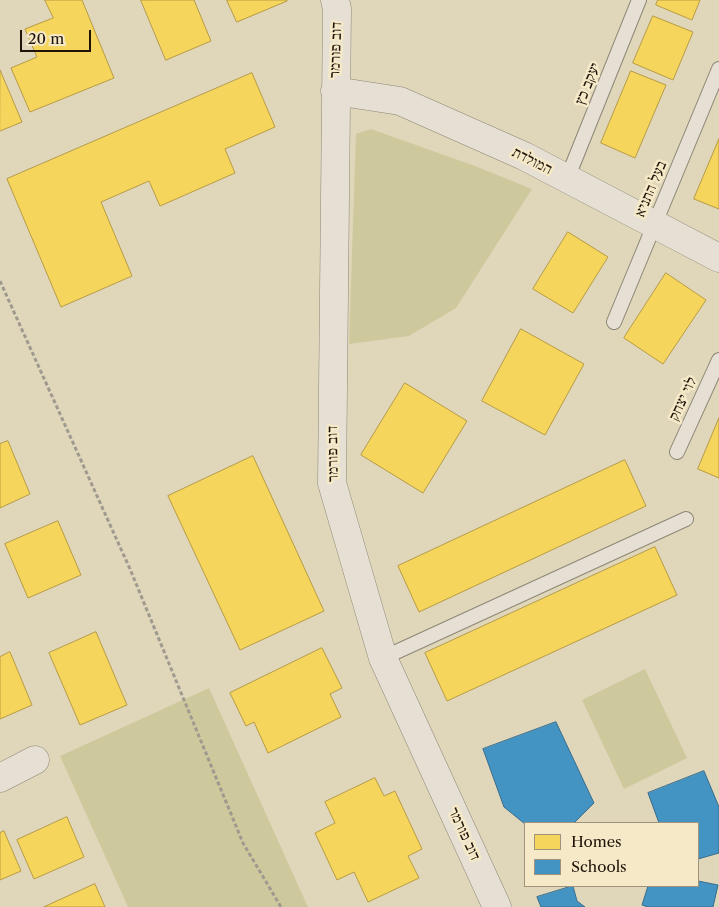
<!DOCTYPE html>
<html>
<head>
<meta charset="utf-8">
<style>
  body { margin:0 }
  #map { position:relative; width:719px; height:907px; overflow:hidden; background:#e0d6ba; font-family:"Libre Caslon Text",serif }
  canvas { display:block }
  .legend { position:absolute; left:524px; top:822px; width:175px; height:65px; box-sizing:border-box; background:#f5e9c8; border:1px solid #9f937c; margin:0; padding:6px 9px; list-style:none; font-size:15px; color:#1f130a }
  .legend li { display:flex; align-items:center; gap:10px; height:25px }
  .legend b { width:25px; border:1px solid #9f937c }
  .scale { position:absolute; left:20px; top:30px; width:71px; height:22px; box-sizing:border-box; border:2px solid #1f130a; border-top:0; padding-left:6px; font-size:15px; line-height:18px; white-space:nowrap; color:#1f130a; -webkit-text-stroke:4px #f5e9c8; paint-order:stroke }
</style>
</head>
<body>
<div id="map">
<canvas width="719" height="907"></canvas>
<ul class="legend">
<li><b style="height:14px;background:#f6d55c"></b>Homes</li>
<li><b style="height:14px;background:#4393c3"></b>Schools</li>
</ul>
<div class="scale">20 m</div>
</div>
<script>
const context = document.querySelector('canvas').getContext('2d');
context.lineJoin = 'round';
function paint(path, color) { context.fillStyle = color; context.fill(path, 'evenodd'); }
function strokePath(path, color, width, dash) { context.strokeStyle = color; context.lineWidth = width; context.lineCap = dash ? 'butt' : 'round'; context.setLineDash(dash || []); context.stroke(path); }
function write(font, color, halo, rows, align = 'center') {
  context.font = font + ' "Libre Caslon Text","Frank Ruhl Libre",serif'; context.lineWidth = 5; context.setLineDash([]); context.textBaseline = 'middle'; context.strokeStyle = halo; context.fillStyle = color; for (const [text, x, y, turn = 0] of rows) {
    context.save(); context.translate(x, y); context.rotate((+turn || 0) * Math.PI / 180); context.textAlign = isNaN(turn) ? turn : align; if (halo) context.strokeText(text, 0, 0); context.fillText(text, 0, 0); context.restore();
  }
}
paint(new Path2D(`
  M 371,129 L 475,166 L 532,189 L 456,308 L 409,336 L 349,344 L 356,134 Z
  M 645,669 L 687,758 L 624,789 L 582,700 Z
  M 209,688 L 308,907 L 128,907 L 60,756 Z`), '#cec99d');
const homes = new Path2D(`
  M 45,0 L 82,0 L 114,78 L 30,112 L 11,68 L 37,57 L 25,29 L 53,18 Z
  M 141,0 L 194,0 L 211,41 L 166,60 Z
  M 227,0 L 287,0 L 287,1 L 237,22 Z
  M 658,0 L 700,0 L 692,20 L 656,5 Z
  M 653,16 L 693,32 L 673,80 L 633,63 Z
  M 0,70 L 22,122 L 0,131 Z
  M 631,71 L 666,85 L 635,158 L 601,143 Z
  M 252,73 L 275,127 L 225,149 L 235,173 L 160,206 L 149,181 L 101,202 L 132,276 L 61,307 L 7,179 Z
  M 719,139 L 719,209 L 694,199 Z
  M 568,232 L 608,257 L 573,313 L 533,289 Z
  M 666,273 L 706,300 L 663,364 L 624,338 Z
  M 521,329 L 584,364 L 545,435 L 482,401 Z
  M 405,383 L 467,421 L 423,493 L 361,455 Z
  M 719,418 L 719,478 L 698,469 Z
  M 8,441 L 30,494 L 0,508 L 0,444 Z
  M 253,456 L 324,611 L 240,650 L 168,496 Z
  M 625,460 L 646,506 L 419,612 L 398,566 Z
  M 58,521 L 81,575 L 28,598 L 5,544 Z
  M 655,547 L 677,595 L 447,701 L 425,653 Z
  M 96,632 L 127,705 L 80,725 L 49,653 Z
  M 322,648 L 342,688 L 330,694 L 341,717 L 268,753 L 254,722 L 246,726 L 230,693 Z
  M 10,652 L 32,705 L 0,719 L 0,657 Z
  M 375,778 L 384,796 L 395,791 L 422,849 L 408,856 L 419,878 L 368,902 L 354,872 L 337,880 L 315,833 L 335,823 L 325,802 Z
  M 67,817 L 84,857 L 34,879 L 17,840 Z
  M 4,831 L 21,871 L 0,880 L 0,833 Z
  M 95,884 L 105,907 L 44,907 Z`);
paint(homes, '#f6d55c');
strokePath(homes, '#b69b43', 1);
const schools = new Path2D(`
  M 556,722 L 594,803 L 574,823 L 525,824 L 504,807 L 483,749 Z
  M 704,771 L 719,807 L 719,853 L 698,859 L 698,823 L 659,823 L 648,793 Z
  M 698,881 L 718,885 L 713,907 L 648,907 L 642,905 L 648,886 L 698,886 Z
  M 573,886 L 577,901 L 585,907 L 541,907 L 537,897 Z`);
paint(schools, '#4393c3');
strokePath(schools, '#386d8c', 1);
const lane = new Path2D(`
  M 567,179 L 639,0
  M 614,322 L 719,69
  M 677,452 L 719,360
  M 383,658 L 686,519`);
const street = new Path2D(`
  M 335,0 L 337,9 L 332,483 L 383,658 L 497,907
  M 335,91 L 400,101 L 524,156 L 719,258
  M 0,778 L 35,760`);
strokePath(lane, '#8c8675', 16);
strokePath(street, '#8c8675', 29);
strokePath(new Path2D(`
  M 0,281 L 130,569 L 243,843 L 281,907`), '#9f9a8f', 3, [4, 2.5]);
strokePath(lane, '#e5e0d3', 14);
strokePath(street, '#e5e0d3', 28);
write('15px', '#1f130a', '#f5e9c8', [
  ["דוב פורמר",336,50,-88],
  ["יעקב כץ",588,84,-68],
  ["המולדת",532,161,27],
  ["בעל התניא",651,189,-67],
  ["לוי יצחק",683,399,-65],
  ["דוב פורמר",333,454,-91],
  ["דוב פורמר",464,834,65]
]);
</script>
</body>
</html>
